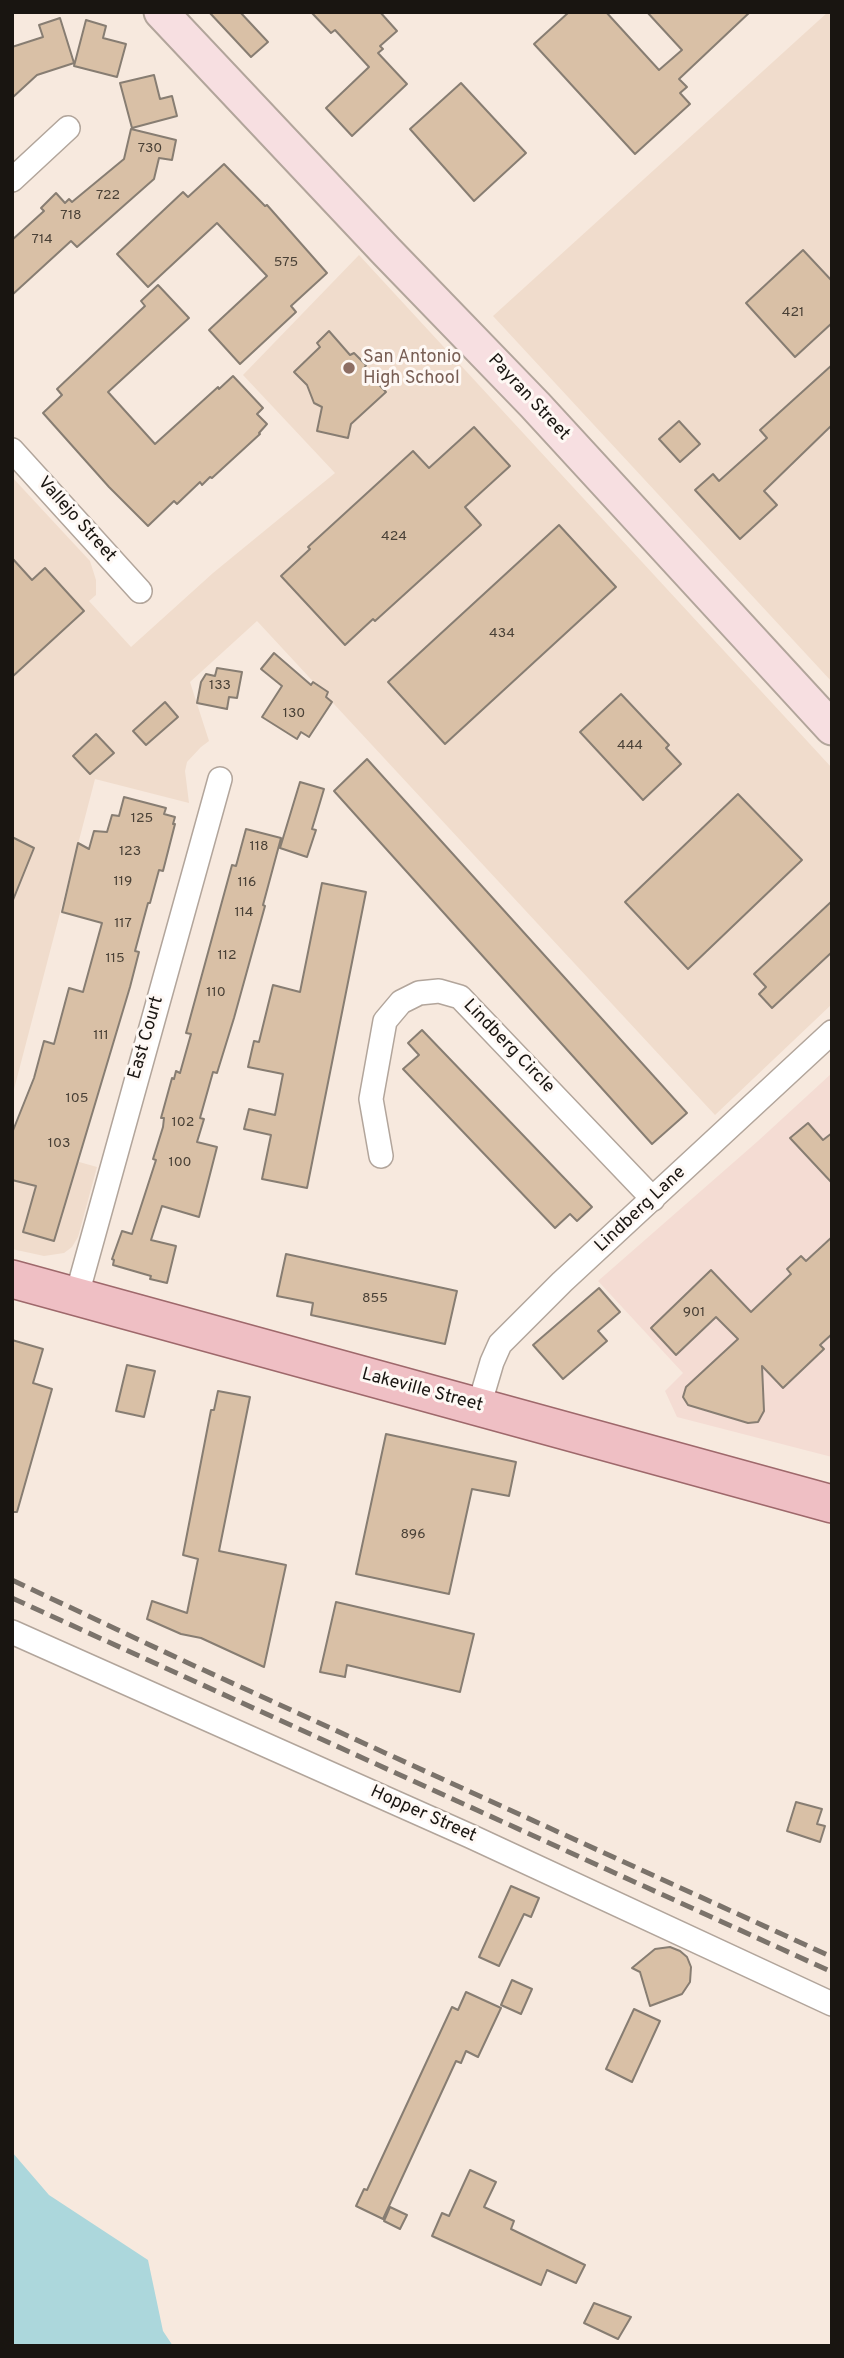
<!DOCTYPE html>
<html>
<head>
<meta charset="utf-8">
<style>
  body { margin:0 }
  #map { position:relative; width:844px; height:2358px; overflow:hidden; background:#f7e9de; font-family:Overpass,sans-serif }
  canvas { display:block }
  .frame { position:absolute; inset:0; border:14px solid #191511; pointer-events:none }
</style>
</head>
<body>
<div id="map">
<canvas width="844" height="2358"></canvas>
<div class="frame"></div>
</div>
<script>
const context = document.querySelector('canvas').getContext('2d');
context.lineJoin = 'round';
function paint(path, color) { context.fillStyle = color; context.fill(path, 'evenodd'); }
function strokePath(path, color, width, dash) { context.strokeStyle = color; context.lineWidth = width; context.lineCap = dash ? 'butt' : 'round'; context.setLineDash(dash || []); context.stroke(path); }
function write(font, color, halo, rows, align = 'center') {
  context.font = font + ' Overpass,sans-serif'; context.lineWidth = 6; context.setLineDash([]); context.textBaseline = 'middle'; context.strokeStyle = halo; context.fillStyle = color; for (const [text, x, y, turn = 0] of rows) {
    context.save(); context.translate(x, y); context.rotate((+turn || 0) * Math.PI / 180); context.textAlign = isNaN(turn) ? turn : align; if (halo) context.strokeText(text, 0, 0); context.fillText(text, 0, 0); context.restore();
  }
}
paint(new Path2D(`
  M 832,1073 L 832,1457 L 677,1417 L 665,1391 L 683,1373 L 598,1281 L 758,1141 Z`), '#f4dcd3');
paint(new Path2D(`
  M 828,12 L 832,12 L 832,682 L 493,316 Z
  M 359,255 L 832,768 L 832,1004 L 715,1115 L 257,621 L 190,682 L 209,741 L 201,747 L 187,762 L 185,771 L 189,803 L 95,779 L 12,1097 L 12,477 L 90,561 L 96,580 L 96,595 L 89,601 L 131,647 L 213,573 L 335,473 L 243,375 Z
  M 12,1143 L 97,1167 L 78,1237 L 72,1247 L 64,1253 L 44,1256 L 12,1249 Z`), '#f0dccc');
paint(new Path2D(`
  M 12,2152 L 49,2195 L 148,2260 L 163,2331 L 173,2346 L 12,2346 Z`), '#acd7dc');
const building = new Path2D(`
  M 209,12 L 240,12 L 268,42 L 251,57 Z
  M 311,12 L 380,12 L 397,31 L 380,46 L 383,49 L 378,53 L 407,84 L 352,136 L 326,108 L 369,67 L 335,30 L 331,33 Z
  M 569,12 L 606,12 L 659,70 L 682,50 L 647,12 L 750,12 L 679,79 L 687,87 L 680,93 L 690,104 L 635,154 L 534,44 Z
  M 60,18 L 74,63 L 37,75 L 12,98 L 12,47 L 43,37 L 39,25 Z
  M 86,20 L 106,26 L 103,38 L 126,44 L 117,77 L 74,66 Z
  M 154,75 L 160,99 L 172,96 L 177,116 L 132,128 L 120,83 Z
  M 461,83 L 526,153 L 474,201 L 410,129 Z
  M 131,129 L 176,140 L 172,160 L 159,158 L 154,179 L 77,247 L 71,241 L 12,295 L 12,240 L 44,211 L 41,208 L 56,193 L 65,203 L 69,199 L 72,202 L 124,159 Z
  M 224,164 L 265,206 L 267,205 L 327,273 L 291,306 L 296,312 L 240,364 L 209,330 L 267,276 L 217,223 L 148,287 L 117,254 L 183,192 L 188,197 Z
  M 803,250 L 832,281 L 832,323 L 795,357 L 746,303 Z
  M 158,285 L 189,318 L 108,392 L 155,444 L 218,387 L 219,389 L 233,376 L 263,408 L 257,414 L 267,424 L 259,433 L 260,434 L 212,478 L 210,477 L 202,485 L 200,482 L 177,504 L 174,501 L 148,526 L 109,487 L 43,413 L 62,395 L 57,389 L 145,306 L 141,301 Z
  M 329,331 L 350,355 L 354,353 L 366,365 L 364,369 L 386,392 L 351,424 L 348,438 L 317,431 L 322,407 L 314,403 L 307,385 L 294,372 L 320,347 L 317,343 Z
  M 832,365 L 832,425 L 764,491 L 777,505 L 740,539 L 695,490 L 713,474 L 719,481 L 767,438 L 760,430 Z
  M 679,421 L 700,444 L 680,462 L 659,439 Z
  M 474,427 L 510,466 L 465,507 L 481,525 L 375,621 L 373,619 L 345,645 L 281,576 L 310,549 L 308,547 L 413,451 L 429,468 Z
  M 559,525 L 616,587 L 445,744 L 388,682 Z
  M 12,558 L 32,580 L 45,568 L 84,611 L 12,677 Z
  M 274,653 L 311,685 L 313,682 L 328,692 L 326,697 L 332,702 L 309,737 L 301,732 L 297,739 L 262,717 L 282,686 L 261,669 Z
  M 217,668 L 242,672 L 237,698 L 229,697 L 227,709 L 197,703 L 201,682 L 206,674 L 215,676 Z
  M 621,694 L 669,745 L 666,748 L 681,764 L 643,800 L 580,732 Z
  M 165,702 L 178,717 L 146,745 L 133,731 Z
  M 96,734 L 114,753 L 90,774 L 73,756 Z
  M 367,759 L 687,1113 L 652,1144 L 334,791 Z
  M 300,782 L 324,789 L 312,829 L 316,830 L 307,857 L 280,848 Z
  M 738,794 L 802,860 L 688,969 L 625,902 Z
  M 124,797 L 166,808 L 164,814 L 175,817 L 173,824 L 175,824 L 163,871 L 159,870 L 150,903 L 148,903 L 135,951 L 139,952 L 130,987 L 54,1241 L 23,1232 L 36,1186 L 12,1180 L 12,1133 L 34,1078 L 44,1041 L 54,1044 L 69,988 L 83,992 L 102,923 L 62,912 L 78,843 L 89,849 L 94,831 L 107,832 L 112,815 L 119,816 Z
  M 246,829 L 281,838 L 263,905 L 265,906 L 234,1018 L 217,1073 L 213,1072 L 200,1118 L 204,1119 L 197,1142 L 217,1147 L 199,1217 L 162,1206 L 151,1240 L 176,1246 L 167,1283 L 150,1279 L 151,1276 L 113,1265 L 114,1260 L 112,1259 L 122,1231 L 132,1234 L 156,1160 L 153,1159 L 163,1127 L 164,1118 L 161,1118 L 172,1078 L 174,1079 L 176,1071 L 180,1073 L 191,1034 L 186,1033 L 232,865 L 236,866 Z
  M 12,837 L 34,848 L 13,900 L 12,900 Z
  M 322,883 L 366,892 L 307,1188 L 262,1179 L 271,1135 L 244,1129 L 249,1109 L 275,1115 L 283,1074 L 248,1067 L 254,1041 L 259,1042 L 273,985 L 300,992 Z
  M 832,901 L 832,952 L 772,1008 L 759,994 L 766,987 L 754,974 Z
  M 422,1030 L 592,1207 L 577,1221 L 570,1214 L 555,1228 L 403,1069 L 419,1055 L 408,1043 Z
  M 808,1123 L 823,1140 L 832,1133 L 832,1183 L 790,1138 Z
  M 832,1237 L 832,1334 L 820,1345 L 824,1349 L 783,1388 L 762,1366 L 764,1411 L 758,1422 L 748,1423 L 688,1405 L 683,1397 L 686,1387 L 738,1339 L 716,1317 L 676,1355 L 651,1328 L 711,1270 L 751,1312 L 791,1274 L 787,1269 L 801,1256 L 806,1261 Z
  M 286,1254 L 457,1291 L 445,1344 L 311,1315 L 313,1303 L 277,1296 Z
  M 599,1288 L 620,1312 L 598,1331 L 607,1341 L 563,1379 L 533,1345 Z
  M 12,1340 L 43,1349 L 33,1383 L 52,1389 L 17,1512 L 12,1512 Z
  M 127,1365 L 155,1371 L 144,1417 L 116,1411 Z
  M 218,1391 L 250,1397 L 219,1551 L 286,1565 L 264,1667 L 201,1638 L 181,1634 L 147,1619 L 152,1601 L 187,1613 L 198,1559 L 183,1555 L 211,1410 L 214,1410 Z
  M 386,1434 L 516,1462 L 509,1496 L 472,1489 L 449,1594 L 356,1574 Z
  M 336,1602 L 474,1634 L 460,1692 L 347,1665 L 345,1677 L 320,1672 Z
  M 796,1802 L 822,1809 L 817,1824 L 825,1826 L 820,1842 L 787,1831 Z
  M 511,1886 L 539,1898 L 531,1917 L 524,1914 L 499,1966 L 479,1957 Z
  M 670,1947 L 680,1951 L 687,1957 L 691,1967 L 690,1982 L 682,1994 L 650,2006 L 640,1972 L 632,1968 L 655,1949 Z
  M 512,1980 L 532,1989 L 521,2014 L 501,2005 Z
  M 466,1992 L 501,2008 L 478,2057 L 466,2051 L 461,2063 L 456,2061 L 383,2219 L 356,2206 L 364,2189 L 367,2190 L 452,2007 L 458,2010 Z
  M 634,2009 L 660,2021 L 632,2082 L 606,2069 Z
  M 470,2170 L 496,2182 L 484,2207 L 514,2221 L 511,2229 L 585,2265 L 576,2283 L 547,2270 L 541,2285 L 432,2236 L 442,2213 L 449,2216 Z
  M 390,2207 L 407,2215 L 400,2229 L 384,2221 Z
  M 594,2303 L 631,2317 L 618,2339 L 584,2323 Z`);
paint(building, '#d9c0a6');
strokePath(building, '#877d72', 2);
const minor = new Path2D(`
  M 12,180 L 68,128
  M 12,450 L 140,591
  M 381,1156 L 371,1099 L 385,1021 L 401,1002 L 419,993 L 439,991 L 460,997 L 653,1199
  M 76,1298 L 220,779
  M 479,1406 L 492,1362 L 500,1344 L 562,1282 L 832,1032
  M 12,1632 L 470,1836 L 832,2004`);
const secondary = new Path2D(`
  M 161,12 L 386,251 L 535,405 L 832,728`);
const primary = new Path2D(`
  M 12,1279 L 832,1504`);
strokePath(minor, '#b2a59b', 26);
strokePath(secondary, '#b2a59b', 37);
strokePath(primary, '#9e686b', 40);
strokePath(minor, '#fff', 23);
strokePath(secondary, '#f7dfe1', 33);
strokePath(primary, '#efbfc4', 37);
strokePath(new Path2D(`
  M 12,1580 L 186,1662 L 832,1957
  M 12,1598 L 832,1972`), '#7b736b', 5, [14, 7]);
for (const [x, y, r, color] of [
  [349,368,7,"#8d6e63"]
]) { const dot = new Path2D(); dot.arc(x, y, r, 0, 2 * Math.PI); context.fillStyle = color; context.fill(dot); strokePath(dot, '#fef8f4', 2.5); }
write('14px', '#494036', null, [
  ["730",150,149],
  ["722",108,196],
  ["718",71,216],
  ["714",42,240],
  ["575",286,263],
  ["421",793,313],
  ["424",394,537],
  ["434",502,634],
  ["133",220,686],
  ["130",294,714],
  ["444",630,746],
  ["125",142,819],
  ["118",259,847],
  ["123",130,852],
  ["119",123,882],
  ["116",247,883],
  ["114",244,913],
  ["117",123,924],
  ["112",227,956],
  ["115",115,959],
  ["110",216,993],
  ["111",101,1036],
  ["105",77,1099],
  ["102",183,1123],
  ["103",59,1144],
  ["100",180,1163],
  ["855",375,1299],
  ["901",694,1313],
  ["896",413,1535]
]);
write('18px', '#785e54', '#fef8f4', [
  ["San Antonio",363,358],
  ["High School",363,379]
], 'left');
write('18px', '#191511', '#fef8f4', [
  ["Payran Street",528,398,47],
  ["Vallejo Street",76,520,48],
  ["East Court",147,1038,-74],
  ["Lindberg Circle",508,1047,46],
  ["Lindberg Lane",641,1210,-43],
  ["Lakeville Street",422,1391,15],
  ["Hopper Street",423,1815,24]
]);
</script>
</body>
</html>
